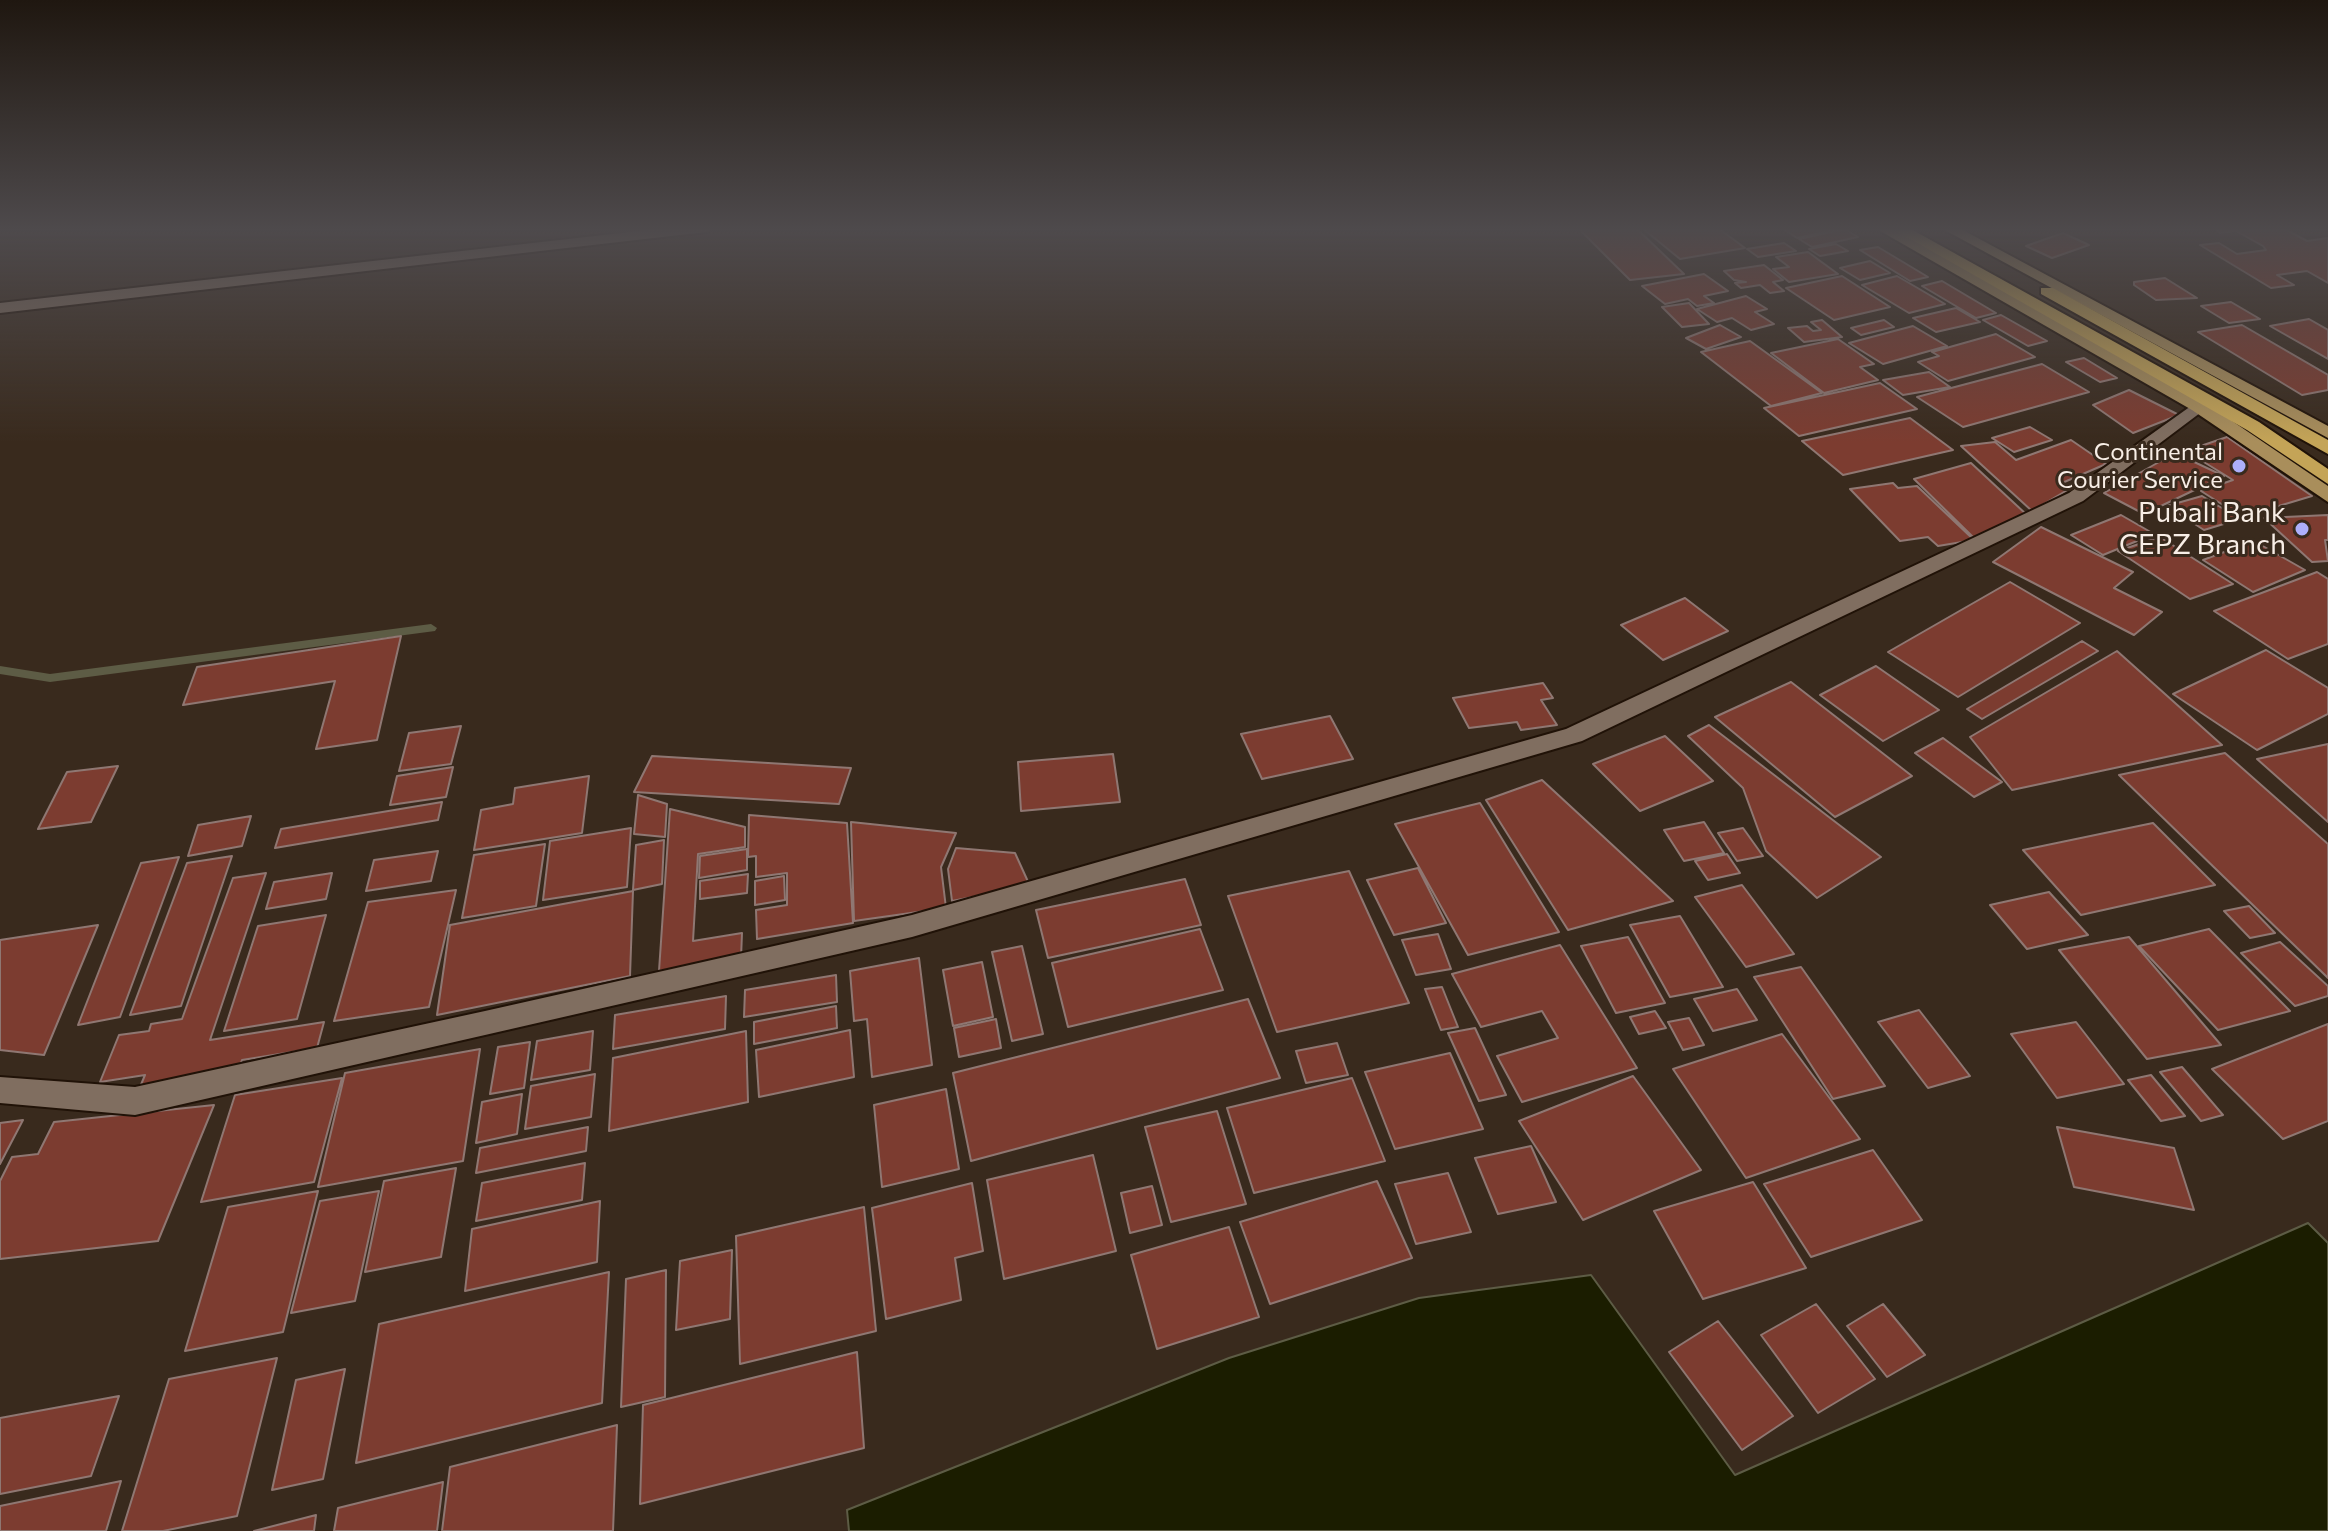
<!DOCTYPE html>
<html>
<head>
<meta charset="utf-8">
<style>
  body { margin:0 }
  canvas { display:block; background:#392a1d }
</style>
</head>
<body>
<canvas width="2328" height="1531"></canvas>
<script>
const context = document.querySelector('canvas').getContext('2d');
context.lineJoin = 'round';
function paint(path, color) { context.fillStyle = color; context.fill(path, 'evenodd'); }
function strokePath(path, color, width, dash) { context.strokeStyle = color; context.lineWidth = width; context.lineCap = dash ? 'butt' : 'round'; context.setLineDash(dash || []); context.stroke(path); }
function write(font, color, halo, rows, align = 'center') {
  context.font = font + ' Commissioner,sans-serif'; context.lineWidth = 6; context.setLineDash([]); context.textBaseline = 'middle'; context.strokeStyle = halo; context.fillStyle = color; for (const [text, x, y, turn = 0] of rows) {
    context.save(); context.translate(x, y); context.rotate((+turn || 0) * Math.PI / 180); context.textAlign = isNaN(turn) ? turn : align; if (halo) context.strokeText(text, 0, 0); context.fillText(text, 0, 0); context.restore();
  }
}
const water = new Path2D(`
  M 2308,1223 L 2328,1243 L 2328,1531 L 849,1531 L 847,1510 L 1229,1358 L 1419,1298 L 1591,1275 L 1735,1475 Z`);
paint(water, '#1b1d00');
strokePath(water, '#5d5c45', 2);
paint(new Path2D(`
  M 431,624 L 437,628 L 435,631 L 50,682 L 0,674 L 0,666 L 50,674 Z`), '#5d5c45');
const building = new Path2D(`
  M 1578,228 L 1636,228 L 1684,274 L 1630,280 Z
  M 1642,228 L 1718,228 L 1745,248 L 1680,259 Z
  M 1782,228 L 1843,228 L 1797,238 Z
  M 2213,228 L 2283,228 L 2307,241 L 2328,238 L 2328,283 L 2307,271 L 2277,275 L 2294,285 L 2271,288 L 2200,245 L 2219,243 L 2237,254 L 2266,250 L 2263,246 L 2236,231 L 2220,233 Z
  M 1845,229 L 1858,237 L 1812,247 L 1799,239 Z
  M 2063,233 L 2089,245 L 2052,258 L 2026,246 Z
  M 1784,243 L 1796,251 L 1758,257 L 1747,249 Z
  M 1836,244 L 1848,251 L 1820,256 L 1809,249 Z
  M 1878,247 L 1928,277 L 1910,281 L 1860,250 Z
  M 1808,252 L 1838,274 L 1789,282 L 1773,269 L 1789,267 L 1776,257 Z
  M 1870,261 L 1890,273 L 1860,280 L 1840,268 Z
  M 1764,265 L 1783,280 L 1773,282 L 1784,291 L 1770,293 L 1760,285 L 1741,288 L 1735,283 L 1746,282 L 1734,280 L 1724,271 Z
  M 1704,274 L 1728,291 L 1704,296 L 1714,303 L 1697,306 L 1688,299 L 1665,304 L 1642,286 Z
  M 1842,276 L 1890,307 L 1834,320 L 1786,288 Z
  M 1897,276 L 1945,304 L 1909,313 L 1862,285 Z
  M 2165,278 L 2197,298 L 2156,300 L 2134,285 L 2134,282 Z
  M 1942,281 L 1996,313 L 1976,318 L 1922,286 Z
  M 1746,296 L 1767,309 L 1755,312 L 1774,324 L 1751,330 L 1732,318 L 1717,322 L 1697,309 Z
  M 2231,302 L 2260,319 L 2229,323 L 2201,306 Z
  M 1689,303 L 1709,324 L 1682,327 L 1662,307 Z
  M 1956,308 L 1980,322 L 1936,332 L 1913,318 Z
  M 2001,315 L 2047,341 L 2028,346 L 1983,320 Z
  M 2309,319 L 2328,330 L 2328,359 L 2270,326 Z
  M 1822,320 L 1842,337 L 1804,342 L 1788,328 L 1807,326 L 1813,331 L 1821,330 L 1811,322 Z
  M 1884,320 L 1894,327 L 1861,335 L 1851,328 Z
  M 1720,325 L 1741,337 L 1706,349 L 1686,338 Z
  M 2242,325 L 2328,375 L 2328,390 L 2302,395 L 2198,332 Z
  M 1913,326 L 1947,346 L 1883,364 L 1849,343 Z
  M 1996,334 L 2035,357 L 1948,381 L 1918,362 L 1939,356 L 1932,352 Z
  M 1838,339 L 1874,364 L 1860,367 L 1878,380 L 1824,393 L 1771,353 Z
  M 1750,341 L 1822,393 L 1771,406 L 1701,352 Z
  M 2084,358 L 2117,378 L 2100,382 L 2066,362 Z
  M 2042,364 L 2089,392 L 1963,427 L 1917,397 Z
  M 1929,372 L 1950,387 L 1903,395 L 1883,380 Z
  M 1880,383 L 1917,409 L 1799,436 L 1764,408 Z
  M 2129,390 L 2179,415 L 2133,433 L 2093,405 Z
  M 1910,418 L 1953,450 L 1843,475 L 1802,441 Z
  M 2030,427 L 2052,440 L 2014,452 L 1992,438 Z
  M 2227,437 L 2312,496 L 2242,517 L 2201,491 L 2233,480 L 2186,451 Z
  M 2071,440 L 2106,464 L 2062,483 L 2069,489 L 2032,511 L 1961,446 L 1995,442 L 2016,460 Z
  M 2175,453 L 2224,476 L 2144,514 L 2104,493 Z
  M 1971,463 L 2027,515 L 1975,539 L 1914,479 Z
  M 1893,483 L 1898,488 L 1917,486 L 1974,540 L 1938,546 L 1928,537 L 1900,541 L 1850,489 Z
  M 2202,496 L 2240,519 L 2204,530 L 2167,506 Z
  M 2121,515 L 2154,534 L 2103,555 L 2071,535 Z
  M 2328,515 L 2328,540 L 2325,540 L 2328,561 L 2312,562 L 2264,518 Z
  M 2041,527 L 2133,572 L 2114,588 L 2162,612 L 2134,635 L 1993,562 Z
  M 2160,537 L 2233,584 L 2190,599 L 2118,551 Z
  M 2254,541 L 2305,570 L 2253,592 L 2203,560 Z
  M 2317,572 L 2328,579 L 2328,644 L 2288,659 L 2214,611 Z
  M 2010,582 L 2080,623 L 1958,697 L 1888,652 Z
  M 1685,598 L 1728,631 L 1663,660 L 1621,625 Z
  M 401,636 L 377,740 L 316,749 L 335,681 L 183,705 L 197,667 Z
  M 2082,641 L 2098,651 L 1982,719 L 1967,709 Z
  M 2266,650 L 2328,688 L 2328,714 L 2257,750 L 2173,694 Z
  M 2117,651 L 2222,745 L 2012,790 L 1970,737 Z
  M 1876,666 L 1939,710 L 1883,741 L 1820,695 Z
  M 1791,682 L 1912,776 L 1835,817 L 1715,717 Z
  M 1543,683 L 1553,698 L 1541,700 L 1557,725 L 1521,730 L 1517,722 L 1469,728 L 1453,698 Z
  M 1330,716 L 1353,759 L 1262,779 L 1241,734 Z
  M 1709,725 L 1881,857 L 1817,898 L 1766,851 L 1743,788 L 1688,736 Z
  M 461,726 L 451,764 L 399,771 L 409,733 Z
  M 1665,736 L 1713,781 L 1640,811 L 1593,764 Z
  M 1943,738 L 2002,782 L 1974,797 L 1915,753 Z
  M 2328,744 L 2328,822 L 2257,759 Z
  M 2225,753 L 2328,844 L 2328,978 L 2119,775 Z
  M 1113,754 L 1120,802 L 1021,811 L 1018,762 Z
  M 652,756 L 851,768 L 839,804 L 634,792 Z
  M 118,766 L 91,822 L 38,829 L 67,772 Z
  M 453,767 L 446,797 L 390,805 L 397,776 Z
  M 589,776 L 582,833 L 474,850 L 481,810 L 513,804 L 515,788 Z
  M 1542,780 L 1673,901 L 1568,930 L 1486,800 Z
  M 638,795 L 667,804 L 665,837 L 634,834 Z
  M 442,802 L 438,820 L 275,848 L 281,829 Z
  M 1480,803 L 1559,932 L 1468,955 L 1395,824 Z
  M 670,809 L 745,827 L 745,847 L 698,854 L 693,941 L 742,933 L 741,958 L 659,971 Z
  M 749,815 L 847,823 L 853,923 L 757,939 L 756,910 L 787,905 L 787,873 L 756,877 L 756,856 L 748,857 Z
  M 251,816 L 242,846 L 188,856 L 198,825 Z
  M 851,822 L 956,833 L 941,867 L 946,908 L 854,921 Z
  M 1704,822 L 1724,853 L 1684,861 L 1664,830 Z
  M 2153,823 L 2215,885 L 2081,915 L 2023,850 Z
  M 631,828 L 627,887 L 543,900 L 550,841 Z
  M 1743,828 L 1763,856 L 1737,861 L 1718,833 Z
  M 664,840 L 662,884 L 633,890 L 636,845 Z
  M 545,844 L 536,906 L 462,918 L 474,855 Z
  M 956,848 L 1015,853 L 1030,886 L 952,901 L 948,869 Z
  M 747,849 L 747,870 L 699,878 L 700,856 Z
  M 438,851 L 431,881 L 366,891 L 374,860 Z
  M 1727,854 L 1740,873 L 1708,880 L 1695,861 Z
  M 232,856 L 181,1006 L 130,1015 L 187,863 Z
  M 179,857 L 120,1017 L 78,1025 L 141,863 Z
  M 1418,868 L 1446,923 L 1394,935 L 1367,880 Z
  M 1349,871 L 1409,1003 L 1277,1032 L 1228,896 Z
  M 266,873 L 210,1040 L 324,1022 L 317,1048 L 242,1060 L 238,1070 L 140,1087 L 145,1075 L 100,1082 L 119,1035 L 149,1031 L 151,1024 L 182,1019 L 233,878 Z
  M 332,873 L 326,899 L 266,909 L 274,882 Z
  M 748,874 L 747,893 L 700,899 L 700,881 Z
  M 784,876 L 785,900 L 755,905 L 755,881 Z
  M 1185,879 L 1201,925 L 1048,958 L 1036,910 Z
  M 1742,885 L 1794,954 L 1746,967 L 1695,897 Z
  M 456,890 L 429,1007 L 334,1021 L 368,902 Z
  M 633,891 L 630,976 L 437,1015 L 450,925 Z
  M 2049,892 L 2088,935 L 2027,949 L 1990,905 Z
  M 2249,906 L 2275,933 L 2250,938 L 2224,911 Z
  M 326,915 L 297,1019 L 224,1031 L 258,926 Z
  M 1680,916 L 1723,987 L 1670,997 L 1630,925 Z
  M 98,925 L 44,1055 L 0,1050 L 0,940 Z
  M 1200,929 L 1223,990 L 1068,1027 L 1052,963 Z
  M 2209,929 L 2290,1011 L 2218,1030 L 2139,946 Z
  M 1438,934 L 1451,969 L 1416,975 L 1402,940 Z
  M 1628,937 L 1665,1003 L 1616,1013 L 1581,946 Z
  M 2129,937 L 2221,1045 L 2147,1059 L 2059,950 Z
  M 2280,942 L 2328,986 L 2328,996 L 2295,1006 L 2241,953 Z
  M 1560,945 L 1637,1068 L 1522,1102 L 1497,1056 L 1558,1038 L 1542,1011 L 1481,1027 L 1452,974 Z
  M 1022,946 L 1043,1034 L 1012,1041 L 992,952 Z
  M 919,958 L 932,1065 L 872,1077 L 867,1019 L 854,1021 L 850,971 Z
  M 982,962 L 993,1017 L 953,1026 L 943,970 Z
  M 1801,967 L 1885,1086 L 1833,1099 L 1754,977 Z
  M 836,975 L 837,1002 L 744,1017 L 745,990 Z
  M 1442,987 L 1458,1027 L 1441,1030 L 1425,989 Z
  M 1737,989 L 1757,1020 L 1713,1031 L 1694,999 Z
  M 726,996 L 725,1029 L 613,1049 L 615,1015 Z
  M 1248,999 L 1280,1078 L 971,1161 L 953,1073 Z
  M 836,1006 L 837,1028 L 754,1044 L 754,1022 Z
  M 1919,1010 L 1970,1076 L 1928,1088 L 1878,1022 Z
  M 1655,1011 L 1666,1028 L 1639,1034 L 1630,1017 Z
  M 1689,1018 L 1704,1045 L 1683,1050 L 1668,1022 Z
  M 996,1019 L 1001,1048 L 959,1057 L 954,1028 Z
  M 2076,1022 L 2124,1084 L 2057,1098 L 2011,1034 Z
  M 2328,1024 L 2328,1121 L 2283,1139 L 2212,1069 Z
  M 1475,1028 L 1506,1095 L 1479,1101 L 1448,1033 Z
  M 850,1030 L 854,1077 L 759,1097 L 756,1050 Z
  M 593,1031 L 590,1070 L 531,1080 L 537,1041 Z
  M 746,1031 L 748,1102 L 609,1131 L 613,1058 Z
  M 1782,1034 L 1860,1139 L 1746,1178 L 1673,1069 Z
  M 530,1042 L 524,1088 L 490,1094 L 498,1047 Z
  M 1337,1043 L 1348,1075 L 1306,1083 L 1296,1051 Z
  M 480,1049 L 463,1161 L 318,1187 L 345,1073 Z
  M 1450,1053 L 1483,1129 L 1395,1149 L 1365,1072 Z
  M 2182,1067 L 2223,1115 L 2201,1121 L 2160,1072 Z
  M 595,1074 L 591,1117 L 525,1129 L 531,1086 Z
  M 2151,1075 L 2185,1116 L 2161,1121 L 2128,1080 Z
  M 1633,1076 L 1701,1170 L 1583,1220 L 1519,1121 Z
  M 342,1078 L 314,1182 L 201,1202 L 235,1095 Z
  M 1352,1078 L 1385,1161 L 1254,1193 L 1227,1108 Z
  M 946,1089 L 959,1169 L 882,1187 L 874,1105 Z
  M 522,1094 L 517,1134 L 476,1143 L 482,1102 Z
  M 214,1105 L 158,1241 L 0,1259 L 0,1181 L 12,1157 L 38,1154 L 54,1122 Z
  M 1217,1111 L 1246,1204 L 1171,1222 L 1145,1127 Z
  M 23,1120 L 0,1164 L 0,1123 Z
  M 588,1127 L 586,1151 L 476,1173 L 480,1148 Z
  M 2057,1127 L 2174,1148 L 2194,1210 L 2074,1187 Z
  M 1531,1146 L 1556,1202 L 1498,1214 L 1475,1158 Z
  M 1873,1150 L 1922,1220 L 1811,1257 L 1764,1184 Z
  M 1093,1155 L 1116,1251 L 1004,1279 L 987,1180 Z
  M 585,1163 L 582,1200 L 476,1221 L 482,1183 Z
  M 456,1168 L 441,1257 L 365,1272 L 384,1181 Z
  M 1448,1173 L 1471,1232 L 1416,1244 L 1395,1184 Z
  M 1377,1181 L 1412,1258 L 1270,1304 L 1240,1222 Z
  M 1753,1182 L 1806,1268 L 1703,1299 L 1654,1211 Z
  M 972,1183 L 983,1251 L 955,1258 L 961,1300 L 886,1319 L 872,1208 Z
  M 1152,1186 L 1162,1225 L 1130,1233 L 1121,1193 Z
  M 318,1191 L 283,1332 L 185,1351 L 228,1207 Z
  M 379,1191 L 355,1301 L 291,1313 L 320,1201 Z
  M 600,1201 L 597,1262 L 465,1291 L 472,1229 Z
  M 864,1207 L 876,1331 L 740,1364 L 736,1236 Z
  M 1229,1227 L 1259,1317 L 1157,1349 L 1131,1255 Z
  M 732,1250 L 730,1319 L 676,1330 L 680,1261 Z
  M 666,1270 L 665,1397 L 621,1407 L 626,1279 Z
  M 609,1272 L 602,1403 L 356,1463 L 379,1324 Z
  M 1816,1304 L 1875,1379 L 1818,1413 L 1761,1335 Z
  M 1883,1304 L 1925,1355 L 1887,1377 L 1847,1326 Z
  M 1718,1321 L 1793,1416 L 1742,1450 L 1669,1352 Z
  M 857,1352 L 864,1448 L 640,1504 L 643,1405 Z
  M 277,1358 L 237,1516 L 163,1531 L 122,1531 L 169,1379 Z
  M 345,1369 L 323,1479 L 272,1490 L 296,1380 Z
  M 119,1396 L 91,1476 L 0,1494 L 0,1418 Z
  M 617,1425 L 613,1531 L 442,1531 L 450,1467 Z
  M 121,1481 L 106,1531 L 0,1531 L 0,1506 Z
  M 443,1482 L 437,1531 L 334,1531 L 338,1508 Z
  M 316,1515 L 314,1531 L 254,1531 Z`);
paint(building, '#7c3c30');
strokePath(building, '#8f7772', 2);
const minor = new Path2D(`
  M 666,228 L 713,228 L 706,232 L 0,313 L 0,303 Z
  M 2198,401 L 2207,406 L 2204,410 L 2083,501 L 1582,741 L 912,937 L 485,1035 L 135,1115 L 0,1103 L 0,1077 L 135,1087 L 485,1011 L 912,915 L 1566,729 L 2069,493 Z`);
const major = new Path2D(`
  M 1875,228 L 1893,228 L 2204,402 L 2328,486 L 2328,502 L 2192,410 Z
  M 1941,228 L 1959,228 L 2328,426 L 2328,438 Z`);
const highway = new Path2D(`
  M 1891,228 L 1909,228 L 2259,422 L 2328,469 L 2328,484 L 2247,430 Z
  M 2041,288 L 2053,288 L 2328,440 L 2328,454 L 2041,294 Z`);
strokePath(minor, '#201207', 4);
strokePath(major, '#201207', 4);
strokePath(highway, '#201207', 4);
paint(minor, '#806e60');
paint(major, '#a98e5b');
paint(highway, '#c4a457');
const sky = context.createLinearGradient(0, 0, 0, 442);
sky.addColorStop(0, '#1f1710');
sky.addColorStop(0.52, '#4e4a4c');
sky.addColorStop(1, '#4e4a4c00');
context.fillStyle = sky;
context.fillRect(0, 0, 2328, 442);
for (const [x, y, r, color] of [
  [2239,466,8,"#adaffb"],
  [2302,529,8,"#adaffb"]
]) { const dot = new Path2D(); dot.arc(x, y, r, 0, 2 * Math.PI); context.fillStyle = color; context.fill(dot); strokePath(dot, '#392a1d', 3); }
write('24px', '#f8eee6', '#392a1d', [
  ["Continental",2223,452],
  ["Courier Service",2223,480]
], 'right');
write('28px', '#f8eee6', '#392a1d', [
  ["Pubali Bank",2286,513],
  ["CEPZ Branch",2286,545]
], 'right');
</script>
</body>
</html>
